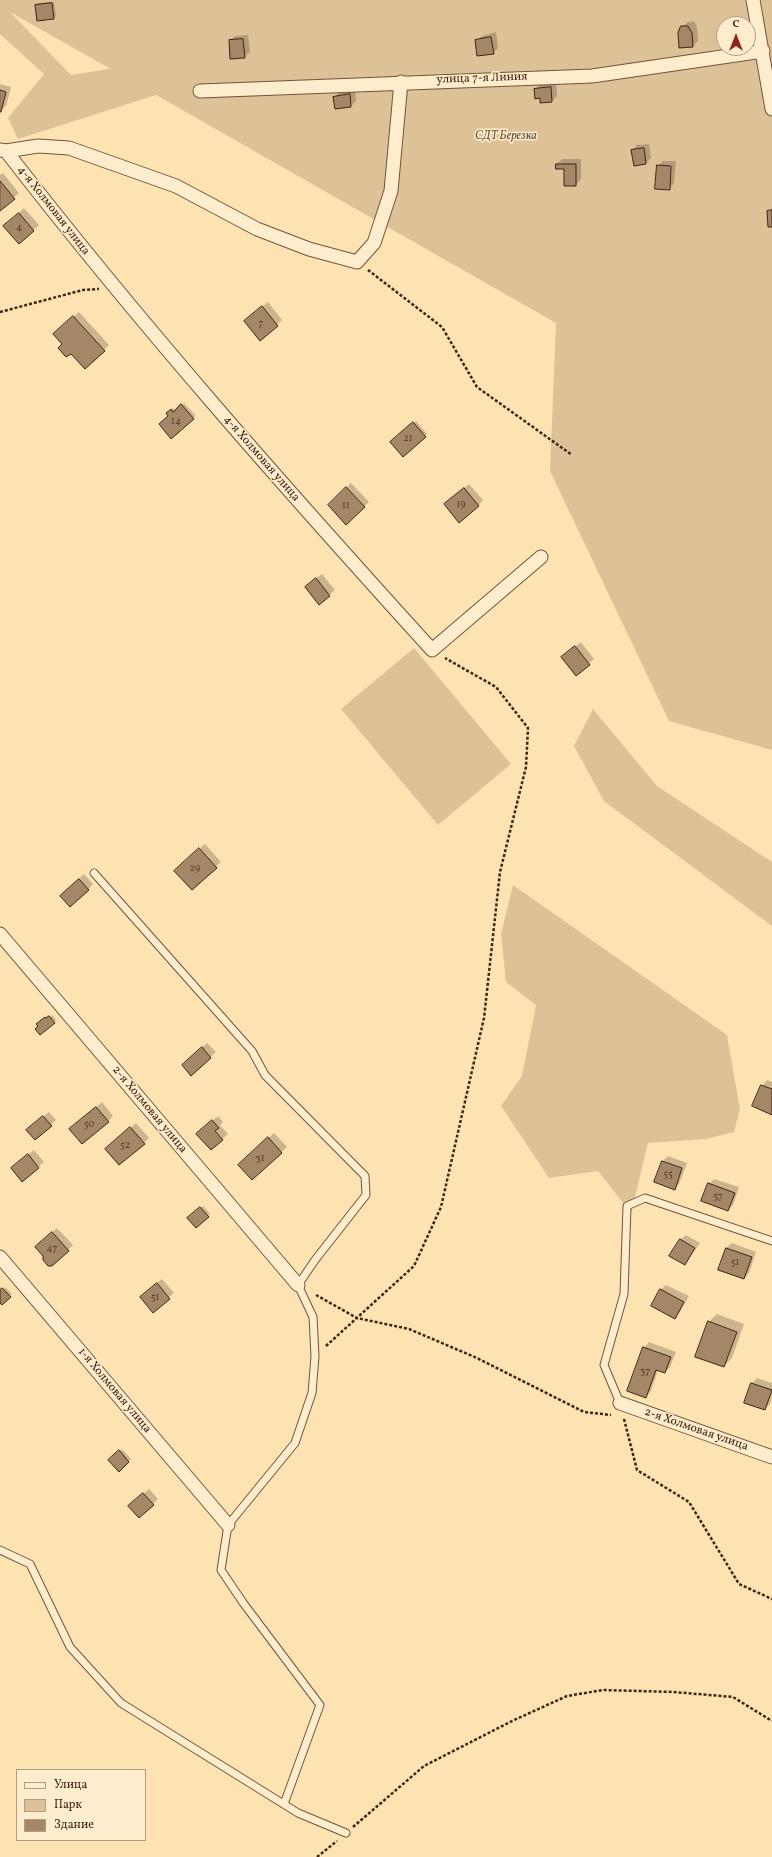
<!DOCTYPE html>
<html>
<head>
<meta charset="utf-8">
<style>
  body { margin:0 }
  #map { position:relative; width:772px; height:1857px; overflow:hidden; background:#fee3b2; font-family:Vollkorn,serif }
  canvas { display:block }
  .legend { position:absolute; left:16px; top:1769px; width:130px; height:72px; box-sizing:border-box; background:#feedcd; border:1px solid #b39c83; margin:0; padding:5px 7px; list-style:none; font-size:12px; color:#432314 }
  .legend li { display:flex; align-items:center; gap:8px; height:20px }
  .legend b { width:20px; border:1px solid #b39c83 }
  .north { position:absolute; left:716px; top:16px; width:40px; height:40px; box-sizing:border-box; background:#feedcd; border:1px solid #b39c83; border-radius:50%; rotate:0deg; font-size:11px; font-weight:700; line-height:16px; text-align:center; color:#432314 }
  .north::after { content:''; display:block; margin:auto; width:14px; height:18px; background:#8f2418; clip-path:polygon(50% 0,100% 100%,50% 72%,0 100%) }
</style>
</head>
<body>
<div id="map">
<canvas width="772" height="1857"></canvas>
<ul class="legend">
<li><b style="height:5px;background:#feedcd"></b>Улица</li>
<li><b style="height:11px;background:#dec297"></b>Парк</li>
<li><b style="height:11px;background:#a48766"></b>Здание</li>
</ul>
<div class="north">С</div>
</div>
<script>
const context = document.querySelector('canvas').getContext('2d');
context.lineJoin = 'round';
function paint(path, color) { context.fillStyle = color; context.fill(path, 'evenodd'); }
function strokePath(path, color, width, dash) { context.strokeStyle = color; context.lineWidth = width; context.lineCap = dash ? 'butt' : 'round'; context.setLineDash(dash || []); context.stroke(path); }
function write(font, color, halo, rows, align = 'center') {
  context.font = font + ' Vollkorn,serif'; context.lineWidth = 3; context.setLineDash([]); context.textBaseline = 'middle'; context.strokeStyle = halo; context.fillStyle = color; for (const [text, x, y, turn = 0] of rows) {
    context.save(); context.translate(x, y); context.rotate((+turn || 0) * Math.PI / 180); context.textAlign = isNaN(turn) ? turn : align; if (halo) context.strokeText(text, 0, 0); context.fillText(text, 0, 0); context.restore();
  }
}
paint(new Path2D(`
  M 0,0 L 772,0 L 772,750 L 669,721 L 550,471 L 556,323 L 156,95 L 18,139 L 8,118 L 44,74 L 0,34 ZM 10,12 L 109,68 L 109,69 L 71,75 ZM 724,24 L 748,24 L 748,48 L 724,48 Z
  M 414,648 L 511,764 L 438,825 L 341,709 Z
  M 593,709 L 657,786 L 772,862 L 772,926 L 604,801 L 574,746 Z
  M 513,885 L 727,1035 L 740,1109 L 734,1132 L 706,1139 L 648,1143 L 631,1213 L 598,1171 L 549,1178 L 501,1106 L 522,1076 L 536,1005 L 506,982 L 501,934 Z`), '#dec297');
paint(new Path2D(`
  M 54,2 L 56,16 L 54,18 L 36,6 L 38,3 Z
  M 694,21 L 697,27 L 698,41 L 693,46 L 682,27 L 688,22 Z
  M 496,32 L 498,48 L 493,53 L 476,41 L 482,36 Z
  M 248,35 L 250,52 L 244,57 L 230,41 L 235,36 Z
  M 556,83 L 557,96 L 552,101 L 541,97 L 535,89 L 541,84 Z
  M 0,84 L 11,87 L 6,106 L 0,111 Z
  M 355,90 L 356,101 L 351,106 L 334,97 L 340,92 Z
  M 649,144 L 651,158 L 646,163 L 632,151 L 637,145 Z
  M 562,159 L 581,159 L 581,179 L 576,185 L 565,168 L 557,164 Z
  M 663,161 L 676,161 L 674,183 L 669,189 L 658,166 Z
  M 3,173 L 19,193 L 0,209 L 0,175 Z
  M 24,208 L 39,225 L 19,243 L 10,221 Z
  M 268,302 L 282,320 L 277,325 L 250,316 Z
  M 79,312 L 109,345 L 104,350 L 63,344 L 59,329 Z
  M 184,403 L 196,416 L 171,437 L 170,411 L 173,408 L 176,410 Z
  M 416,421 L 427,434 L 425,436 L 394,440 Z
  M 351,483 L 369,502 L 346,523 L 329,505 Z
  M 469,484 L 483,500 L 478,506 L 450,499 Z
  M 322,574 L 335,590 L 319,604 L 311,582 Z
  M 581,642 L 594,659 L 576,674 L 568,652 Z
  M 205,844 L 221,862 L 192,889 L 180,866 Z
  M 84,874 L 93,884 L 88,890 L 66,891 Z
  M 48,1015 L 49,1017 L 52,1015 L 56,1020 L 54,1022 L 39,1026 L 40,1022 Z
  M 207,1043 L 216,1052 L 192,1074 L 188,1060 Z
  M 767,1080 L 772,1082 L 772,1113 L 762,1086 Z
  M 102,1102 L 113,1116 L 108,1121 L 76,1124 Z
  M 49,1112 L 56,1120 L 35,1139 L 33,1125 Z
  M 218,1116 L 223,1122 L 220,1125 L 228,1134 L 211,1149 L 203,1129 Z
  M 136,1123 L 149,1138 L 144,1143 L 106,1149 Z
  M 274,1133 L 287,1147 L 252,1179 L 245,1160 Z
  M 34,1150 L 44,1162 L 22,1180 L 17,1163 Z
  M 668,1156 L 687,1163 L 679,1184 L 674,1189 L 655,1182 L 663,1161 Z
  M 714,1179 L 739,1187 L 733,1205 L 728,1210 L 709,1184 Z
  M 203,1206 L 210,1214 L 208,1216 L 191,1216 Z
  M 57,1228 L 73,1245 L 68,1250 L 41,1242 Z
  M 686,1235 L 700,1243 L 685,1264 L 680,1240 Z
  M 732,1243 L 756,1252 L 749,1273 L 744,1278 L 719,1269 L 726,1248 Z
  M 162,1279 L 174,1293 L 153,1311 L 147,1292 Z
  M 666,1285 L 689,1296 L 680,1312 L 675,1317 L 660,1290 Z
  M 5,1287 L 12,1294 L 2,1303 L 0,1301 L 0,1291 Z
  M 717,1314 L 744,1324 L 732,1358 L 724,1366 L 709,1322 Z
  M 649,1342 L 676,1352 L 670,1367 L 665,1372 L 658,1370 L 651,1391 L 646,1396 L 644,1348 Z
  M 757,1378 L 772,1383 L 772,1397 L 770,1404 L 764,1409 L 745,1403 L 752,1383 Z
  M 122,1449 L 131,1459 L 119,1470 L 109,1460 Z
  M 149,1489 L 158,1499 L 153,1504 L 135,1501 Z`), '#0003');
const building = new Path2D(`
  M 52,3 L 54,19 L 37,21 L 35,5 Z
  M 681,26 L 688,26 L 692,33 L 693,47 L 679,48 L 678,33 Z
  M 491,37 L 494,54 L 477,56 L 475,40 Z
  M 243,39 L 245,58 L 230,59 L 229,40 Z
  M 551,87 L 552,102 L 540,103 L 540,98 L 535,99 L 534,89 Z
  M 0,90 L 6,92 L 1,112 L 0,112 Z
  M 350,94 L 351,107 L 335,109 L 333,97 Z
  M 644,148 L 646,164 L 634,166 L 631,150 Z
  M 556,164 L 576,164 L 576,186 L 564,186 L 564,169 L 556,169 Z
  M 657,165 L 671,166 L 670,190 L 655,189 Z
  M 0,181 L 15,199 L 0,211 Z
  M 772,210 L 772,227 L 768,227 L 767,211 Z
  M 19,213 L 34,231 L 19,244 L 3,226 Z
  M 262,306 L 278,326 L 260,341 L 244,321 Z
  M 73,316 L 105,351 L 85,369 L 71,354 L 66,357 L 58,348 L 62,344 L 53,334 Z
  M 181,404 L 194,419 L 171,439 L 159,424 L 168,416 L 166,413 L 171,409 L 173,412 Z
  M 413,422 L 426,437 L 403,457 L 390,442 Z
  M 346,487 L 365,507 L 346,525 L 328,505 Z
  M 464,488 L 479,506 L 459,523 L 444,504 Z
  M 316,578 L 330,596 L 319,605 L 305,587 Z
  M 575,646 L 590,665 L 576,676 L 561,657 Z
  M 199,848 L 217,868 L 192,890 L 174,871 Z
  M 79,879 L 89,890 L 70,907 L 60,896 Z
  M 49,1016 L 55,1023 L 40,1035 L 35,1029 L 38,1026 L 36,1024 L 45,1017 L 46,1018 Z
  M 202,1047 L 211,1058 L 191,1076 L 182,1065 Z
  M 761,1085 L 772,1089 L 772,1115 L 752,1106 Z
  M 96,1107 L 109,1122 L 82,1144 L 69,1129 Z
  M 43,1116 L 52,1126 L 35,1140 L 26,1130 Z
  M 212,1120 L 219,1128 L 215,1131 L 223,1140 L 211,1150 L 196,1134 Z
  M 130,1127 L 145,1144 L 119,1165 L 105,1149 Z
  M 268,1137 L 282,1153 L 252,1180 L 238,1165 Z
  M 28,1154 L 39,1168 L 22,1182 L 11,1168 Z
  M 662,1161 L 682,1168 L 675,1190 L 654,1182 Z
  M 708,1183 L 735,1193 L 728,1211 L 701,1201 Z
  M 200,1207 L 209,1217 L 196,1228 L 187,1218 Z
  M 52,1232 L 69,1251 L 52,1266 L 48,1266 L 43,1260 L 43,1256 L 35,1247 Z
  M 680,1239 L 695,1248 L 685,1265 L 669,1256 Z
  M 726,1248 L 752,1257 L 744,1279 L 718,1270 Z
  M 157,1283 L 170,1299 L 153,1313 L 140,1297 Z
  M 2,1288 L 11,1297 L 2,1305 L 0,1303 L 0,1290 Z
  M 660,1289 L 684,1302 L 675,1319 L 651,1306 Z
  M 708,1321 L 737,1332 L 724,1367 L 695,1357 Z
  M 643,1347 L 671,1357 L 665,1373 L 656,1370 L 646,1398 L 627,1391 Z
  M 751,1383 L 772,1390 L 765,1410 L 744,1403 Z
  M 119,1450 L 129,1462 L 119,1472 L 108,1460 Z
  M 143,1493 L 154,1505 L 139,1518 L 128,1506 Z`);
paint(building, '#a48766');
strokePath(building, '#432314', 1);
const lane = new Path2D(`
  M 94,873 L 252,1051 L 265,1075 L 365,1176 L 366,1195 L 315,1260 L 298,1285 L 313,1317 L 315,1356 L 312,1393 L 295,1443 L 228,1525 L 221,1570 L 244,1604 L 320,1705 L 284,1804
  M 620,1403 L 604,1365 L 624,1294 L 627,1206 L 645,1198 L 772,1241
  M 0,1550 L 30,1564 L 70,1647 L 121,1703 L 298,1813 L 346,1833`);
const street = new Path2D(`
  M 753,0 L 772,109
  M 200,91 L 592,76 L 763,51
  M 0,150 L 6,151 L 38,146 L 69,148 L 176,186 L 257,229 L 309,249 L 357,262 L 374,243 L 391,191 L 401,82
  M 6,151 C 140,324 285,488 432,650 L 541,557
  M 0,934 L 298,1285
  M 0,1257 L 228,1525
  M 620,1403 L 772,1457`);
strokePath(lane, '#72533c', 9);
strokePath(street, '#72533c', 15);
strokePath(new Path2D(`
  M 368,270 L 442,327 L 477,387 L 572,455
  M 0,312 L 83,290 L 99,289
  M 316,1295 L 357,1318 L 409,1329 L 477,1358 L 584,1412 L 611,1415
  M 326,1346 L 414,1266 L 441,1207 L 484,1018 L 500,872 L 526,767 L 528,728 L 496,687 L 445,658
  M 624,1419 L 637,1470 L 689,1502 L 739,1584 L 772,1599
  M 353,1827 L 424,1766 L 512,1721 L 567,1696 L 603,1690 L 674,1692 L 733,1697 L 772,1721
  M 317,1857 L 337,1841`), '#432314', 2.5, [3, 2]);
strokePath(lane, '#feedcd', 7);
strokePath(street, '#feedcd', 13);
write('10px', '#5b3c28', null, [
  ["4",19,228],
  ["7",261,324],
  ["14",176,422],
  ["21",408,439],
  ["19",461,505],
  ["11",346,506],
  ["29",195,869],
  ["50",89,1125],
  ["52",125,1146],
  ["31",260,1159],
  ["55",668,1175],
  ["57",718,1197],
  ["47",52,1249],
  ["51",735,1263],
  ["51",155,1298],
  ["37",645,1372]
]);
write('12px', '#432314', '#feedcd', [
  ["улица 7-я Линия",482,79,-2],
  ["4-я Холмовая улица",53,211,52],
  ["4-я Холмовая улица",261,459,49],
  ["2-я Холмовая улица",149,1110,50],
  ["1-я Холмовая улица",114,1391,50],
  ["2-я Холмовая улица",696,1430,19]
]);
write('italic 12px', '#6a4b35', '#feedcd', [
  ["СДТ Березка",506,137]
]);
</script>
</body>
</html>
